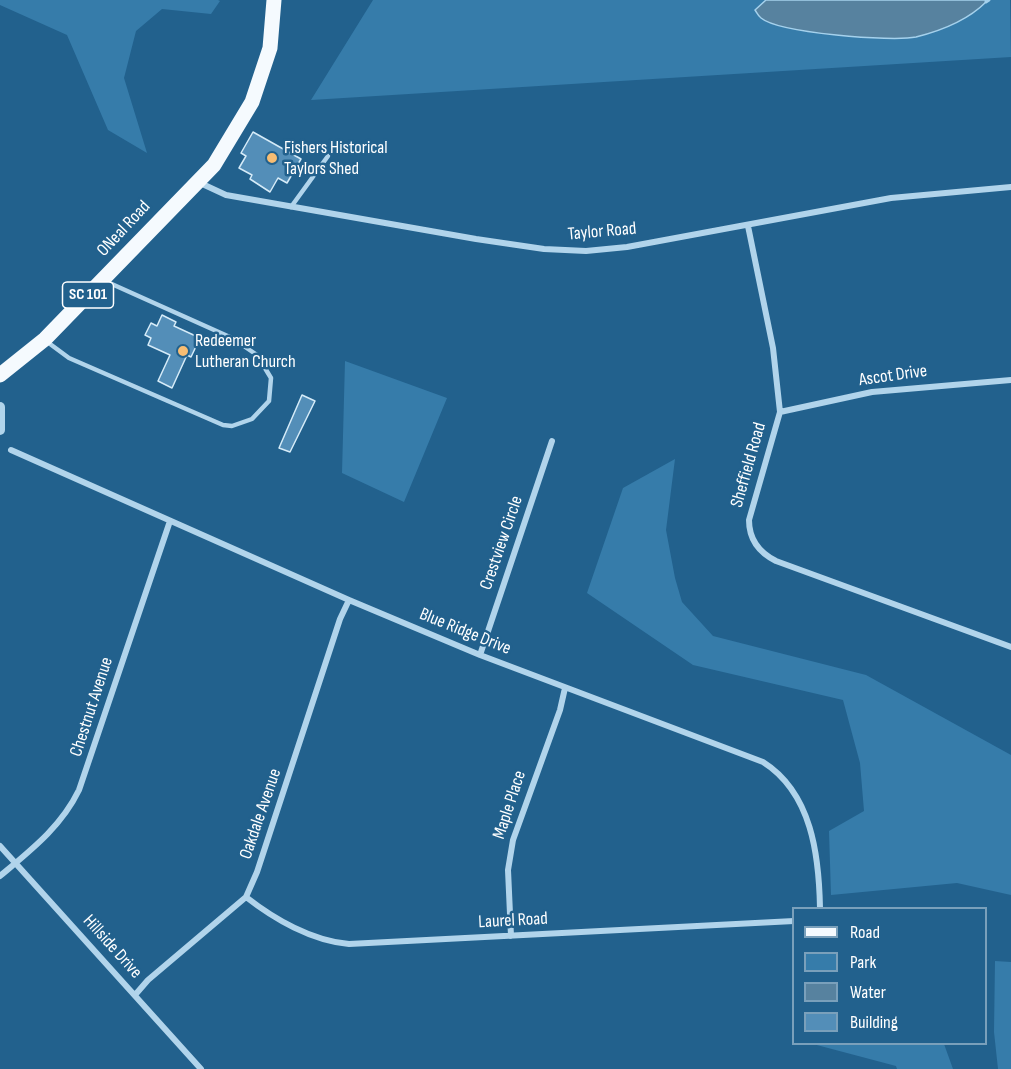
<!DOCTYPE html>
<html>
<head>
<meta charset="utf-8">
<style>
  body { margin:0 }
  #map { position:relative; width:1011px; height:1069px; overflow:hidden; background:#22618d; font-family:"Sofia Sans Condensed",sans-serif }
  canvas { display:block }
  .legend { position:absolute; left:792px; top:907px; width:195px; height:138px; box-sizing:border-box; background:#22618d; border:2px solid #7aa0bb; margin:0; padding:8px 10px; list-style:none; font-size:18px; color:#fff }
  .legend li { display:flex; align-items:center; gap:12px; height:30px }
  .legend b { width:30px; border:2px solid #7aa0bb }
</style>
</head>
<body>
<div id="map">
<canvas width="1011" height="1069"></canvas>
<ul class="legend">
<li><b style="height:8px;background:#f5fafe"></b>Road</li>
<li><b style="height:16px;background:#367caa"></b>Park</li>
<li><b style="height:16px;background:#57829f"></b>Water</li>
<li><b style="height:16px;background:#538eb8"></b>Building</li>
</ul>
</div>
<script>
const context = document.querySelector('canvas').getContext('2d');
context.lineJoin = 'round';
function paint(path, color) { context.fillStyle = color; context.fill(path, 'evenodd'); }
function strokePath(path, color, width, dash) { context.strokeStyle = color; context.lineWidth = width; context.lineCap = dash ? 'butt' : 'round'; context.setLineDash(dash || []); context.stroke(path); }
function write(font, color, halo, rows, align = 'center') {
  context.font = font + ' "Sofia Sans Condensed",sans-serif'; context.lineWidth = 5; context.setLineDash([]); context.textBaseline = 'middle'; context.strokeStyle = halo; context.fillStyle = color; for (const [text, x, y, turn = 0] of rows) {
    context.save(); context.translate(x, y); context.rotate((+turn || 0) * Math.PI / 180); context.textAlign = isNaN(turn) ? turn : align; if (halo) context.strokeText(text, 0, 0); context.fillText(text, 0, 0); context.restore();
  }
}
paint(new Path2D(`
  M 0,0 L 218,0 L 220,1 L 211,14 L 162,9 L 136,31 L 124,78 L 147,153 L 108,130 L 67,35 L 0,5 Z
  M 373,0 L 1010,0 L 1011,57 L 311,100 Z
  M 345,361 L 447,398 L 404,502 L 342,473 Z
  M 675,459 L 666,530 L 675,578 L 682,602 L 713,636 L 866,675 L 1011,755 L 1011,895 L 957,883 L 831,895 L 829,831 L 864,811 L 860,763 L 843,700 L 693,665 L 587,593 L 623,488 Z
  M 995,961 L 1011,962 L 1011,1069 L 998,1069 L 994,1032 Z
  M 813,1044 L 944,1044 L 953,1069 L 897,1069 L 896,1066 Z`), '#367caa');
const water = new Path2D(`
  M 766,0 L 985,0 L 986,2 C 968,20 940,31 916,37 C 892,42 779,33 761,18 C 758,16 757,13 755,10 Z`);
paint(water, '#57829f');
strokePath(water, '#a5d1ec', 1.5);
strokePath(new Path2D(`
  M 986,2 L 989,0`), '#a5d1ec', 3);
const building = new Path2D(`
  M 253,132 L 301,159 L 287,183 L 278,178 L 270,192 L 250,179 L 252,175 L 239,168 L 246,156 L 241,153 Z
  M 162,315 L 176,322 L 174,326 L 200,338 L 191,357 L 187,355 L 172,388 L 158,381 L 170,355 L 148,345 L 151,338 L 145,335 L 151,323 L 157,326 Z
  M 302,395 L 315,401 L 290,452 L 279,448 Z`);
paint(building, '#538eb8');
strokePath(building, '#d5ebf8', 1.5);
strokePath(new Path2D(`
  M 291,207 L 328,156
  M 46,341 L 69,358 L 223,425 L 232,426 L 252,419 L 269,401 L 271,378 L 257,355 L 232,338 L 105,281`), '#b1d4eb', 4.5);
strokePath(new Path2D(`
  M 198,182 L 226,195 L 476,239 L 544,249 L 586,251 L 627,247 L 891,198 L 1011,187
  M 748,226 L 773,348 L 780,412 L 749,520 C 749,540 760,553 776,561 L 1011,647
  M 780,412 L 872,392 L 1011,380
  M 11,450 L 349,600 L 480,655 L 763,762 C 812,793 819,856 820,908
  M 480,655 L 552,441
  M 0,846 L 201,1069
  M 0,876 C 31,850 61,827 79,790 L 170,521
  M 246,897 C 274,919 312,941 349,944 L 794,921
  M 511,936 L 508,870 L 513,840 L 560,710 L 565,688
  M 135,995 L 148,980 L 246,897 L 257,872 L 340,619 L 349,600`), '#b1d4eb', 6);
strokePath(new Path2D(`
  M 0,407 L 0,430`), '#b1d4eb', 10);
strokePath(new Path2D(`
  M 0,375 L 45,339 L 214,165 L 252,102 L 270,48 L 274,0`), '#f5fafe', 15);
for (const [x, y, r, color] of [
  [272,158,6,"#f7bd73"],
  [183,351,6,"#f7bd73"]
]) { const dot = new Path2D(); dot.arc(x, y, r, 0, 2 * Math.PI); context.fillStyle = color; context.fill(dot); strokePath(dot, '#22618d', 2); }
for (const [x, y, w] of [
  [88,295,51]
]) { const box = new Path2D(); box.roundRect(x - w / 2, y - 13, w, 26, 4.5); context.fillStyle = '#22618d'; context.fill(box); strokePath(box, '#fff', 1.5); }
write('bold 16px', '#fff', null, [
  ["SC 101",88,295]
]);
write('18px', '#fff', '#22618d', [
  ["Fishers Historical",284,148],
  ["Taylors Shed",284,169],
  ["Redeemer",195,341],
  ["Lutheran Church",195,362]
], 'left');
write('18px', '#fff', '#22618d', [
  ["ONeal Road",124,229,-47],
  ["Taylor Road",602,232,-5],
  ["Ascot Drive",893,376,-8],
  ["Sheffield Road",749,465,-74],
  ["Crestview Circle",502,543,-71],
  ["Blue Ridge Drive",465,632,22],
  ["Chestnut Avenue",92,707,-72],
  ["Maple Place",510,805,-72],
  ["Oakdale Avenue",261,814,-71],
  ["Laurel Road",513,921,-3],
  ["Hillside Drive",112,947,48]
]);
</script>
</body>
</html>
